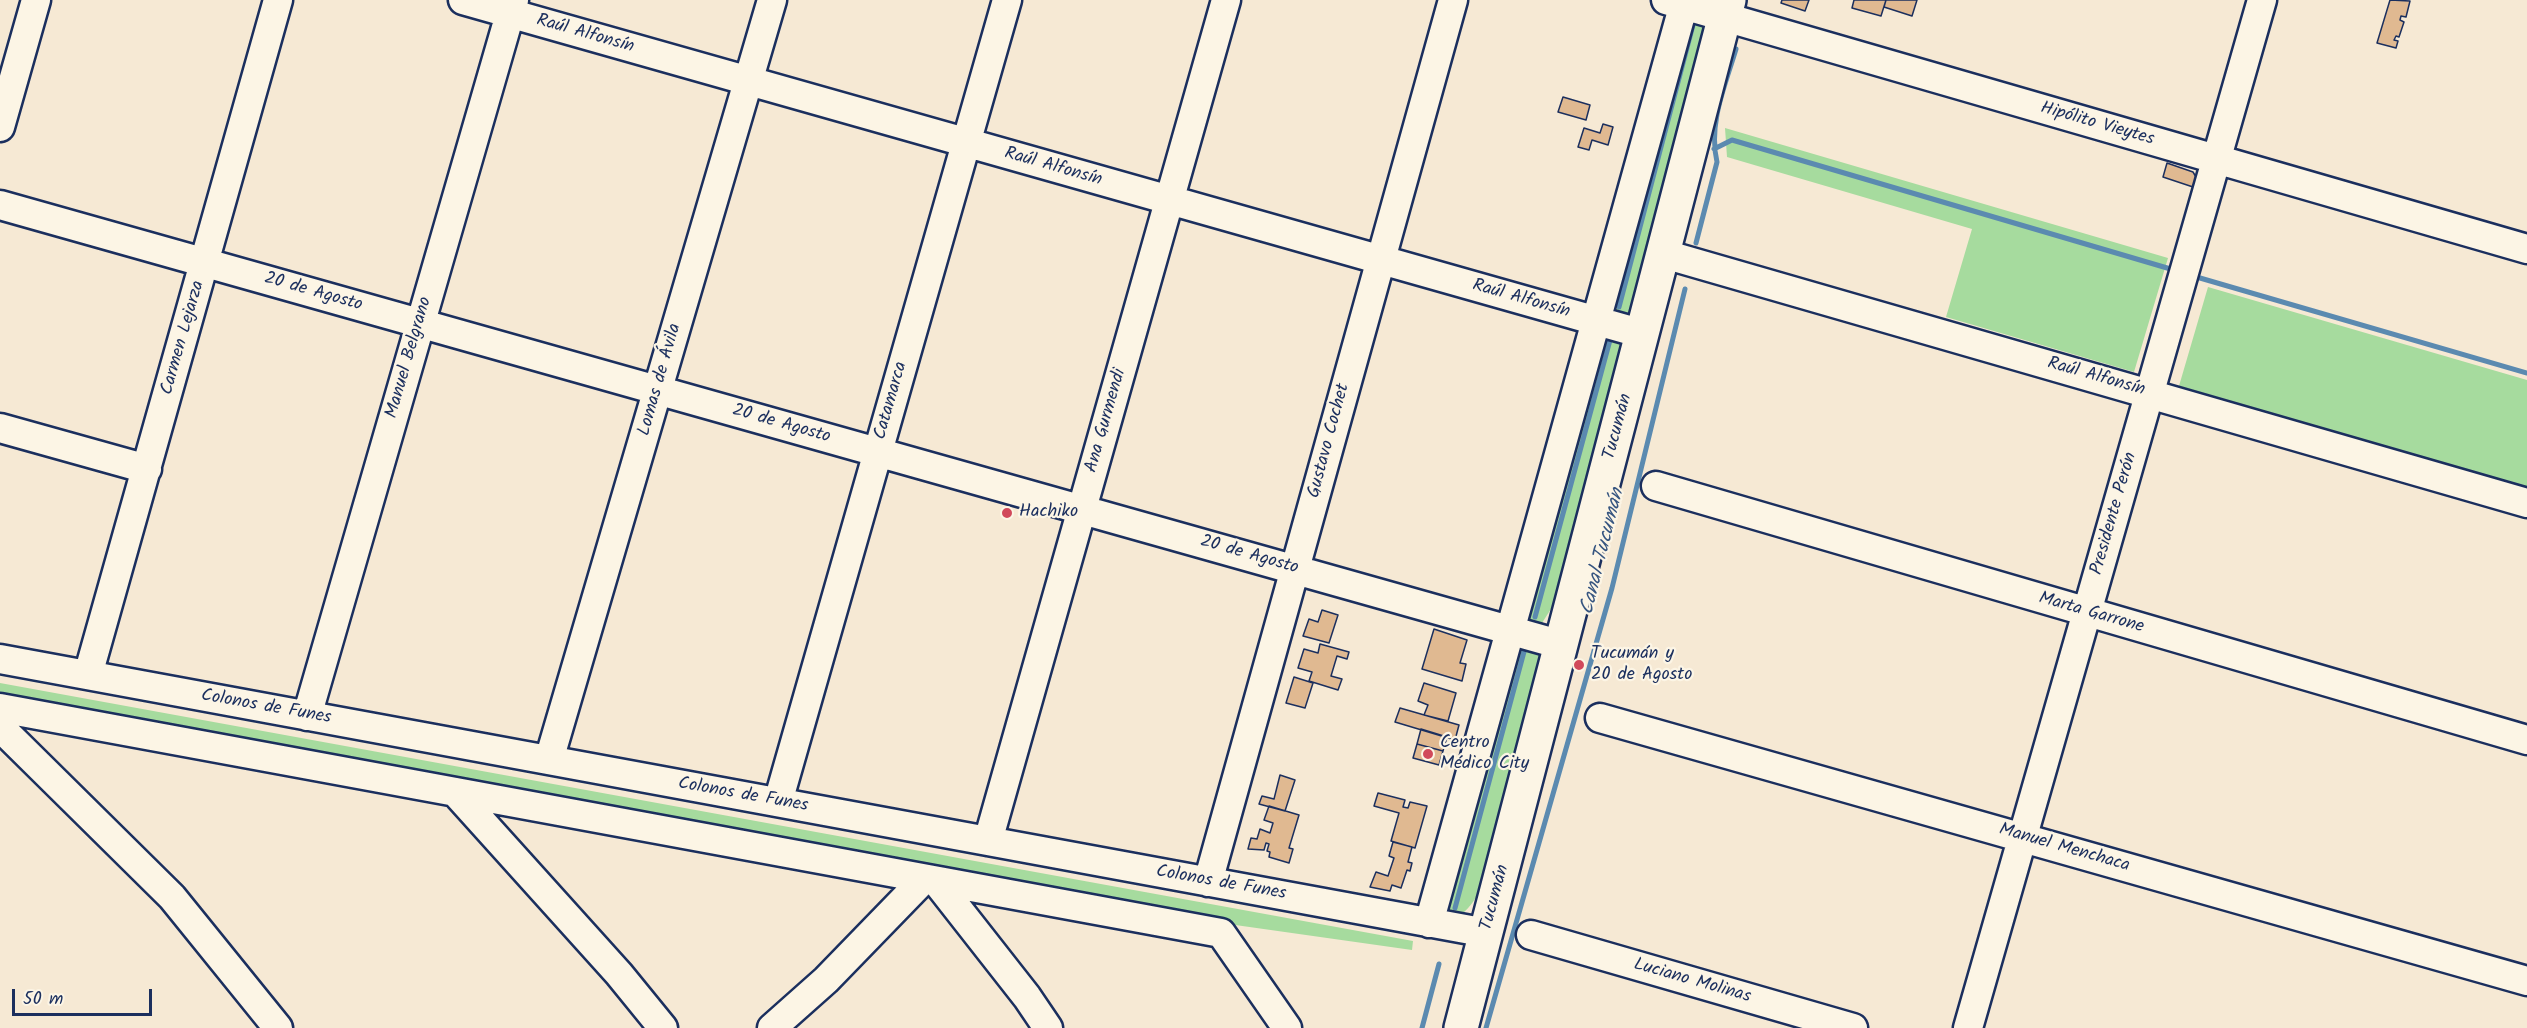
<!DOCTYPE html>
<html>
<head>
<meta charset="utf-8">
<style>
  body { margin:0 }
  #map { position:relative; width:2527px; height:1028px; overflow:hidden; background:#f6e9d4; font-family:Kalam,sans-serif }
  canvas { display:block }
  .scale { position:absolute; left:12px; top:989px; width:140px; height:27px; box-sizing:border-box; border:3px solid #1b2f5e; border-top:0; padding-left:8px; font-size:18px; line-height:21px; white-space:nowrap; color:#1b2f5e; -webkit-text-stroke:4px #fcf5e5; paint-order:stroke }
</style>
</head>
<body>
<div id="map">
<canvas width="2527" height="1028"></canvas>
<div class="scale">50 m</div>
</div>
<script>
const context = document.querySelector('canvas').getContext('2d');
context.lineJoin = 'round';
function paint(path, color) { context.fillStyle = color; context.fill(path, 'evenodd'); }
function strokePath(path, color, width, dash) { context.strokeStyle = color; context.lineWidth = width; context.lineCap = dash ? 'butt' : 'round'; context.setLineDash(dash || []); context.stroke(path); }
function write(font, color, halo, rows, align = 'center') {
  context.font = font + ' Kalam,sans-serif'; context.lineWidth = 4.5; context.setLineDash([]); context.textBaseline = 'middle'; context.strokeStyle = halo; context.fillStyle = color; for (const [text, x, y, turn = 0] of rows) {
    context.save(); context.translate(x, y); context.rotate((+turn || 0) * Math.PI / 180); context.textAlign = isNaN(turn) ? turn : align; if (halo) context.strokeText(text, 0, 0); context.fillText(text, 0, 0); context.restore();
  }
}
paint(new Path2D(`
  M 1707,17 L 1636,309 L 1625,316 L 1614,313 L 1608,301 L 1682,24 Z
  M 1725,128 L 2168,258 L 2134,372 L 1946,317 L 1972,229 L 1727,157 Z
  M 2208,287 L 2527,380 L 2527,487 L 2179,386 Z
  M 1601,331 L 1626,340 L 1556,601 L 1542,623 L 1531,624 L 1525,619 Z
  M 1521,643 L 1543,651 L 1492,863 C 1483,882 1477,904 1459,916 L 1445,911 Z
  M 0,683 L 1413,941 L 1412,950 L 1200,920 L 1001,878 L 0,694 Z`), '#a6db9e');
strokePath(new Path2D(`
  M 1714,149 L 1732,140 L 2174,270
  M 1696,243 L 1717,162 C 1708,124 1725,86 1736,49
  M 2200,278 L 2527,373
  M 1619,307 L 1694,21
  M 1535,617 L 1610,340
  M 1455,908 L 1525,648
  M 1422,1028 L 1439,964
  M 1486,1028 L 1612,588 L 1685,289`), '#5b8ab0', 5);
const building = new Path2D(`
  M 1782,0 L 1809,0 L 1805,11 L 1781,3 Z
  M 1854,0 L 1886,0 L 1881,16 L 1852,8 Z
  M 1886,0 L 1917,0 L 1912,16 L 1884,7 Z
  M 2390,0 L 2410,1 L 2406,17 L 2401,16 L 2400,20 L 2404,22 L 2399,37 L 2396,36 L 2394,40 L 2398,41 L 2396,48 L 2377,43 Z
  M 1563,97 L 1590,105 L 1586,120 L 1558,112 Z
  M 1603,124 L 1613,127 L 1608,145 L 1592,140 L 1589,150 L 1578,147 L 1584,128 L 1600,133 Z
  M 2167,163 L 2193,172 L 2196,177 L 2193,187 L 2163,177 Z
  M 1322,610 L 1338,615 L 1329,643 L 1303,636 L 1309,619 L 1318,622 Z
  M 1434,629 L 1467,640 L 1460,663 L 1466,664 L 1462,681 L 1422,669 Z
  M 1320,644 L 1349,652 L 1347,659 L 1337,656 L 1331,676 L 1342,679 L 1338,690 L 1309,681 L 1312,672 L 1298,668 L 1304,649 L 1318,653 Z
  M 1294,677 L 1313,683 L 1305,708 L 1286,703 Z
  M 1424,683 L 1456,693 L 1448,721 L 1424,715 L 1428,705 L 1418,701 Z
  M 1400,708 L 1459,725 L 1455,740 L 1395,722 Z
  M 1421,729 L 1447,737 L 1443,751 L 1417,744 Z
  M 1417,744 L 1443,751 L 1439,765 L 1413,758 Z
  M 1280,775 L 1295,780 L 1285,811 L 1259,804 L 1262,796 L 1274,799 Z
  M 1378,793 L 1405,800 L 1403,807 L 1408,808 L 1410,802 L 1427,806 L 1415,848 L 1391,841 L 1399,813 L 1374,806 Z
  M 1269,806 L 1299,815 L 1289,848 L 1293,849 L 1289,863 L 1269,857 L 1270,852 L 1267,851 L 1269,844 L 1266,843 L 1264,850 L 1248,849 L 1251,838 L 1257,839 L 1260,829 L 1270,833 L 1273,823 L 1264,820 Z
  M 1393,842 L 1412,847 L 1408,862 L 1412,863 L 1410,871 L 1407,870 L 1401,888 L 1392,885 L 1390,891 L 1370,887 L 1376,872 L 1388,876 L 1394,858 L 1389,856 Z`);
paint(building, '#e0b991');
strokePath(building, '#1b2f5e', 1.5);
const minor = new Path2D(`
  M 463,0 L 1643,334
  M 1666,0 L 2527,249
  M 0,127 L 36,0
  M 0,205 L 1562,645
  M 1664,254 L 2527,503
  M 0,428 L 147,469
  M 1656,486 L 2527,740
  M 0,659 L 1487,933
  M 88,675 L 278,0
  M 0,708 L 1221,933 L 1287,1028
  M 307,716 L 514,0
  M 1600,718 L 2527,981
  M 0,727 L 172,897 L 278,1028
  M 549,760 L 772,0
  M 455,792 L 619,974 L 663,1028
  M 778,802 L 1007,0
  M 988,841 L 1226,0
  M 936,881 L 1027,997 L 1048,1028
  M 1208,882 L 1453,0
  M 1429,923 L 1685,0
  M 1531,935 L 1853,1028
  M 772,1028 L 826,980 L 924,879
  M 1968,1028 L 2262,0`);
const major = new Path2D(`
  M 1461,1028 L 1729,0`);
strokePath(minor, '#1b2f5e', 33);
strokePath(major, '#1b2f5e', 38);
strokePath(minor, '#fcf5e5', 28);
strokePath(major, '#fcf5e5', 33);
for (const [x, y, r, color] of [
  [1007,513,6,"#d1495b"],
  [1579,665,6,"#d1495b"],
  [1428,754,6,"#d1495b"]
]) { const dot = new Path2D(); dot.arc(x, y, r, 0, 2 * Math.PI); context.fillStyle = color; context.fill(dot); strokePath(dot, '#fcf5e5', 2); }
write('18px', '#1b2f5e', '#fcf5e5', [
  ["Raúl Alfonsín",585,35,16],
  ["Hipólito Vieytes",2097,125,16],
  ["Raúl Alfonsín",1053,168,16],
  ["20 de Agosto",313,293,16],
  ["Raúl Alfonsín",1521,300,16],
  ["Carmen Lejarza",184,338,-74],
  ["Manuel Belgrano",410,358,-74],
  ["Raúl Alfonsín",2096,378,16],
  ["Lomas de Ávila",661,380,-74],
  ["Catamarca",892,401,-74],
  ["Ana Gurmendi",1107,421,-74],
  ["20 de Agosto",781,425,16],
  ["Tucumán",1619,427,-75],
  ["Gustavo Cochet",1330,441,-75],
  ["Presidente Perón",2115,514,-74],
  ["20 de Agosto",1249,556,16],
  ["Marta Garrone",2091,614,16],
  ["Colonos de Funes",266,708,10],
  ["Colonos de Funes",743,796,10],
  ["Manuel Menchaca",2064,849,16],
  ["Colonos de Funes",1221,884,10],
  ["Tucumán",1496,898,-75],
  ["Luciano Molinas",1692,982,16]
]);
write('18px', '#1b2f5e', '#fcf5e5', [
  ["Hachiko",1019,513],
  ["Tucumán y",1591,655],
  ["20 de Agosto",1591,676],
  ["Centro",1440,744],
  ["Médico City",1440,765]
], 'left');
write('italic 20px', '#365580', '#fcf5e5', [
  ["Canal Tucumán",1604,552,-76]
]);
</script>
</body>
</html>
